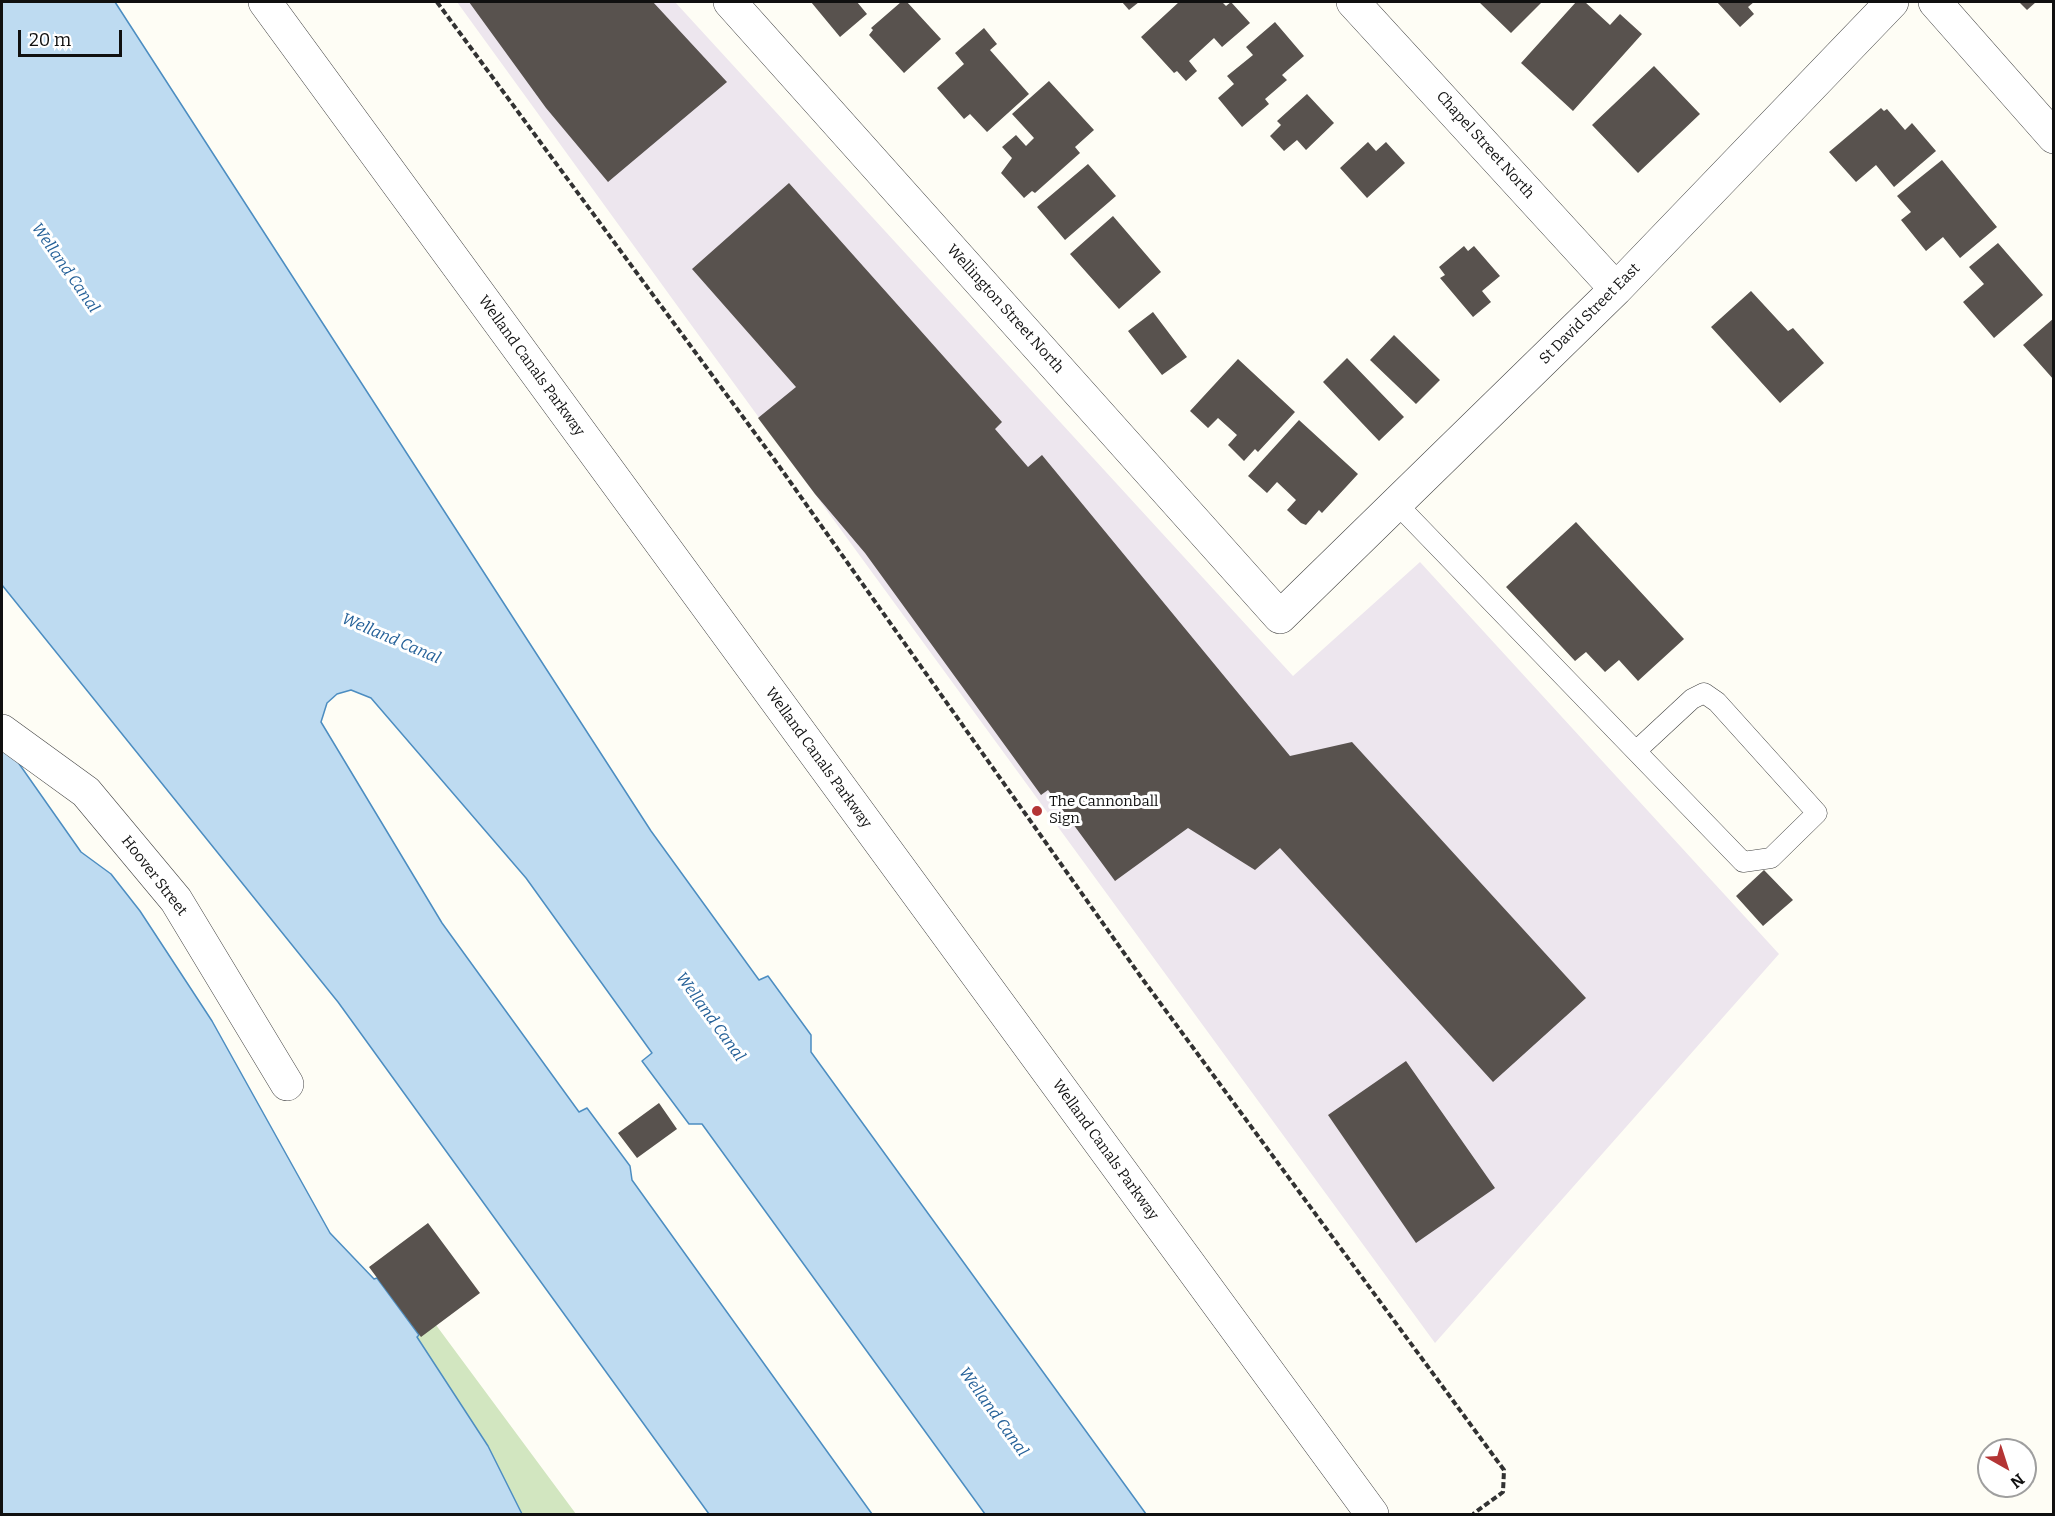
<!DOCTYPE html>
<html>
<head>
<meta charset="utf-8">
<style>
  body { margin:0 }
  #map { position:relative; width:2055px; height:1516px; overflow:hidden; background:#fefdf5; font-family:Bitter,serif }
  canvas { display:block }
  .frame { position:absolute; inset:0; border:3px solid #101010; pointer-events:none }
  .north { position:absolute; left:1977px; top:1438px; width:60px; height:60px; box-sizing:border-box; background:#fff; border:2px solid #9f9f9f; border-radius:50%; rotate:141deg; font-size:16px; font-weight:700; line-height:24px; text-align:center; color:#101010 }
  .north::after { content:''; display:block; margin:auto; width:21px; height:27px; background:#b43535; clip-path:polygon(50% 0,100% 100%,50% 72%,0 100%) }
  .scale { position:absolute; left:18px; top:30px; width:104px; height:27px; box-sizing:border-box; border:3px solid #101010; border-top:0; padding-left:8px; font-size:18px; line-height:21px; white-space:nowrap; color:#101010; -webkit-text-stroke:4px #fff; paint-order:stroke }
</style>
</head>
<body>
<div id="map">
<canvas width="2055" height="1516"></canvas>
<div class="frame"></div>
<div class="north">N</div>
<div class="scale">20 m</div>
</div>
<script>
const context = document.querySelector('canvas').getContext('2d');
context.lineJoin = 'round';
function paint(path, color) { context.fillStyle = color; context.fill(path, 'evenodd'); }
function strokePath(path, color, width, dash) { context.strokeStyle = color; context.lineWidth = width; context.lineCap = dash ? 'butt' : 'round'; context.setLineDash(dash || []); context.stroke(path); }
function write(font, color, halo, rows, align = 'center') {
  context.font = font + ' Bitter,serif'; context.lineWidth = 6; context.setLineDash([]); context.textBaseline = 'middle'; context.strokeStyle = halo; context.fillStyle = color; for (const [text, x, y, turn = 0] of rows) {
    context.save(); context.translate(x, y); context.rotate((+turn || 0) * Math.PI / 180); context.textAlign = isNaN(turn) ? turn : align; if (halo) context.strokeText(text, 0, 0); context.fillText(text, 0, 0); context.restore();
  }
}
paint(new Path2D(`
  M 457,2 L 675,2 L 1293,676 L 1420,562 L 1779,954 L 1435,1343 L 684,315 Z`), '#ede6ee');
paint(new Path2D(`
  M 436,1325 L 576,1514 L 522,1514 L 488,1446 L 417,1337 Z`), '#d2e6c0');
const water = new Path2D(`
  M 2,2 L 115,2 L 651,831 L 759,980 L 768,976 L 811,1035 L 811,1052 L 1146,1514 L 985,1514 L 702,1124 L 689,1124 L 642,1061 L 652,1053 L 526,878 L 371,698 L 351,690 L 337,694 L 327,703 L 321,722 L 442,923 L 579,1112 L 587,1108 L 630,1166 L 632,1180 L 872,1514 L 709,1514 L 338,1002 L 2,585 Z
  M 2,748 L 15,758 L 81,852 L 111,874 L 140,911 L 212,1021 L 330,1233 L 374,1279 L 377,1278 L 419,1335 L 417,1337 L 488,1446 L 522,1514 L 2,1514 Z`);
paint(water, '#bedbf1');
strokePath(water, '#4c8dc1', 1.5);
paint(new Path2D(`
  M 469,2 L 653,2 L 727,82 L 608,182 L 546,108 Z
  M 811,2 L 857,2 L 867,14 L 840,37 Z
  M 901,2 L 907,2 L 941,39 L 904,73 L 869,35 L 873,30 L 871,28 Z
  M 1122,2 L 1139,2 L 1129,10 Z
  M 1179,2 L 1222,2 L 1226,6 L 1231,2 L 1250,23 L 1222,47 L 1214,38 L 1189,61 L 1197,71 L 1186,81 L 1177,71 L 1174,73 L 1141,37 Z
  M 1479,2 L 1542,2 L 1511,33 Z
  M 1576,2 L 1585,2 L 1610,25 L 1620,14 L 1642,34 L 1573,111 L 1521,63 Z
  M 1717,2 L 1754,2 L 1748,7 L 1754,14 L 1740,27 Z
  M 2019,2 L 2036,2 L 2027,10 Z
  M 1275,22 L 1304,56 L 1282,75 L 1287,80 L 1265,99 L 1269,104 L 1242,127 L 1218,98 L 1234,84 L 1227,76 L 1253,55 L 1246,47 Z
  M 984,28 L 997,44 L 990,50 L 1029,94 L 987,132 L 970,114 L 964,119 L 937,88 L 964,64 L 955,53 Z
  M 1654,66 L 1700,114 L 1638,173 L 1592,125 Z
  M 1049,81 L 1094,130 L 1075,147 L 1080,153 L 1035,193 L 1032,191 L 1024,198 L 1001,173 L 1012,158 L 1002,147 L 1016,135 L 1026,146 L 1034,138 L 1012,114 Z
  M 1307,94 L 1334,123 L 1306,150 L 1297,140 L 1284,151 L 1270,136 L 1281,125 L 1277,121 Z
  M 1881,108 L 1884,111 L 1887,109 L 1905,130 L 1912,123 L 1936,151 L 1894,187 L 1876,165 L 1856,182 L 1829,152 Z
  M 1368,142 L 1376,151 L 1386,142 L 1405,163 L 1367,198 L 1340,168 Z
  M 1942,160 L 1997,227 L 1960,258 L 1943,237 L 1926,251 L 1901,220 L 1911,212 L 1897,196 Z
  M 1088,164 L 1116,196 L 1065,240 L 1037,207 Z
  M 789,183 L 1002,422 L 995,429 L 1028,467 L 1042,455 L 1290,756 L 1352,742 L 1586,998 L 1493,1082 L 1280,848 L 1255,870 L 1188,828 L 1115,881 L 1048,790 L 1041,795 L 865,553 L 815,494 L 758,418 L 796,387 L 692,269 Z
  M 1113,216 L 1161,272 L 1119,309 L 1070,254 Z
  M 1998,243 L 2043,295 L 1994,338 L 1963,302 L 1984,284 L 1969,267 Z
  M 1464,246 L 1468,251 L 1474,246 L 1500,276 L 1482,291 L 1491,302 L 1473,317 L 1440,278 L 1445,275 L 1439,267 Z
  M 1751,291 L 1788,331 L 1793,328 L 1824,363 L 1780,403 L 1711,327 Z
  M 1153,312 L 1187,357 L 1162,375 L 1128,331 Z
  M 2054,318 L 2054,380 L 2023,345 Z
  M 1394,335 L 1440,380 L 1416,404 L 1370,360 Z
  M 1347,358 L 1404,417 L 1379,441 L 1323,382 Z
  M 1238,359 L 1295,412 L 1258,452 L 1255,449 L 1244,461 L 1228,445 L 1237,435 L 1218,418 L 1208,428 L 1190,411 Z
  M 1299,420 L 1358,474 L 1322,513 L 1319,510 L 1306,525 L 1301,523 L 1287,510 L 1296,500 L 1277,482 L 1267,493 L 1248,476 Z
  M 1576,522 L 1684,639 L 1638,681 L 1619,660 L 1605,672 L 1586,652 L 1575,661 L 1506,587 Z
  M 1764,870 L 1793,900 L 1763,926 L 1736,896 Z
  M 1406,1061 L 1495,1188 L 1416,1243 L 1328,1115 Z
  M 659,1103 L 677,1129 L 637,1158 L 618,1133 Z
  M 428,1223 L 480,1293 L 421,1337 L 369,1267 Z`), '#58524e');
const service = new Path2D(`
  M 1396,503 L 1743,862 L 1771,858 L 1817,813 L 1717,702 L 1704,693 L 1692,699 L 1636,751`);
const minor = new Path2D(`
  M 730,2 L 1280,617 L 1616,289 L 1892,2
  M 1353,2 L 1616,289
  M 1935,2 L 2054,137
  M 2,731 L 86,792 L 176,900 L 287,1084`);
const tertiary = new Path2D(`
  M 265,2 L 1372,1514`);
strokePath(service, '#434343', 21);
strokePath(minor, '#434343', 34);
strokePath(tertiary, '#434343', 34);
strokePath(new Path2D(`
  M 437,2 L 774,459 L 1141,977 L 1504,1470 L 1503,1492 L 1473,1514`), '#323232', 4, [6, 3]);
strokePath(service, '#fff', 20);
strokePath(minor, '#fff', 33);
strokePath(tertiary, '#fff', 33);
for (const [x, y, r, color] of [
  [1037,811,6,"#b43535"]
]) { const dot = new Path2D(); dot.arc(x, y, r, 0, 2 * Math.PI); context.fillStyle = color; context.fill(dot); strokePath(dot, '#fff', 2); }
write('15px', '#101010', '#fff', [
  ["Chapel Street North",1485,145,48],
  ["Wellington Street North",1005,309,48],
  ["St David Street East",1590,314,-45],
  ["Welland Canals Parkway",531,366,54],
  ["Welland Canals Parkway",818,758,54],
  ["Hoover Street",154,876,52],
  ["Welland Canals Parkway",1105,1150,54]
]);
write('15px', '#101010', '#fff', [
  ["The Cannonball",1049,802],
  ["Sign",1049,819]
], 'left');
write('italic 16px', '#246098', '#fff', [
  ["Welland Canal",65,268,55],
  ["Welland Canal",391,639,23],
  ["Welland Canal",710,1017,54],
  ["Welland Canal",993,1412,54]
]);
</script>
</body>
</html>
